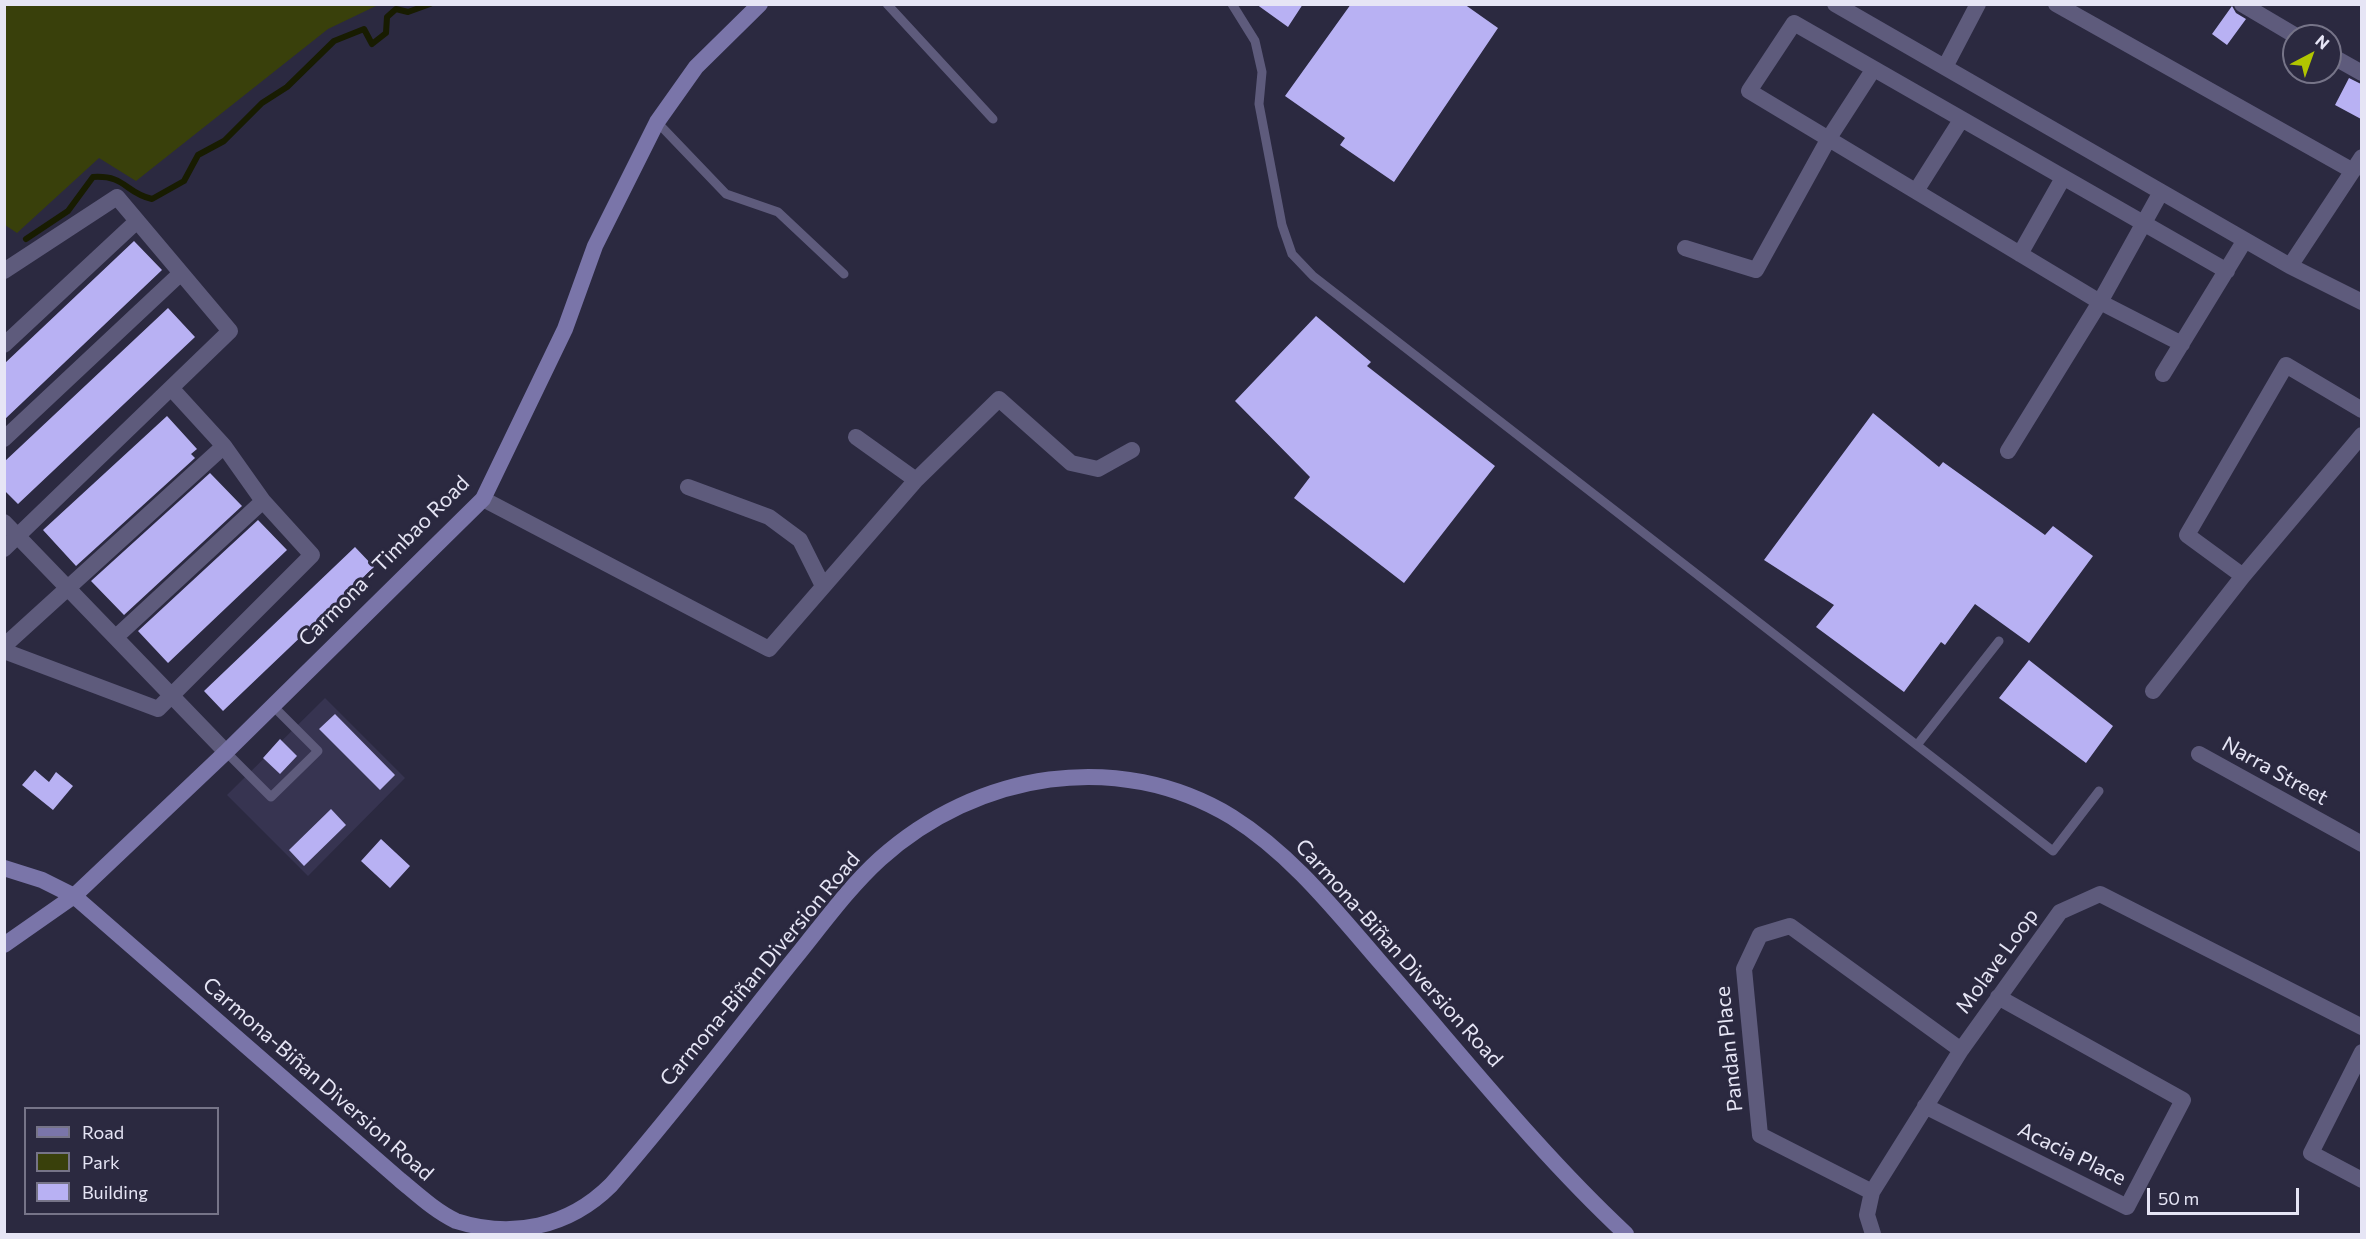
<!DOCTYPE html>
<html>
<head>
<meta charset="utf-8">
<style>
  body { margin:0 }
  #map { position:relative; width:2366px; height:1239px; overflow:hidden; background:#2b2940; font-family:Commissioner,sans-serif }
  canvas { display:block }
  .frame { position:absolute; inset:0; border:6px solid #e6e5f5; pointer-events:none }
  .legend { position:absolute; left:24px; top:1107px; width:195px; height:108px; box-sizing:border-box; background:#2b2940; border:2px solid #767488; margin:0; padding:8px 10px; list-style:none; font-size:18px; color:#e6e5f5 }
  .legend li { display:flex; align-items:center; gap:12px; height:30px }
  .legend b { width:30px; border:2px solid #767488 }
  .north { position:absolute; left:2282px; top:24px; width:60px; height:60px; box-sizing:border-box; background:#2b2940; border:2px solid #767488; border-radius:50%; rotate:41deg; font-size:16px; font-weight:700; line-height:24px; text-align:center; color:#e6e5f5 }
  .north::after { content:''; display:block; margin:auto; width:21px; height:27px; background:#b1c500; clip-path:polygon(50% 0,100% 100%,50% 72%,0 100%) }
  .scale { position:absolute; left:2147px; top:1188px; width:152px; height:27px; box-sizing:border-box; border:3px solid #e6e5f5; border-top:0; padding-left:8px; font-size:18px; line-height:21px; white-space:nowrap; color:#e6e5f5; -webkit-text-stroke:4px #2b2940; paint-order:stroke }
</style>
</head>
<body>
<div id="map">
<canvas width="2366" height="1239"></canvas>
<div class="frame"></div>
<ul class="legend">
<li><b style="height:8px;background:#7a75a9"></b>Road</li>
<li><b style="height:16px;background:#39400b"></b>Park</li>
<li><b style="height:16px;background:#b8b1f3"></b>Building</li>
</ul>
<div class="north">N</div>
<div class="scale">50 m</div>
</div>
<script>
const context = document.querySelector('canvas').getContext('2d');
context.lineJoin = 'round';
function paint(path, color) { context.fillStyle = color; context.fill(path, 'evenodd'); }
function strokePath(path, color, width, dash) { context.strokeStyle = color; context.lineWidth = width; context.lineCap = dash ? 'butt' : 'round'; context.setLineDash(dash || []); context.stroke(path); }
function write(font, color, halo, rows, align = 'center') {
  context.font = font + ' Commissioner,sans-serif'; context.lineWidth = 6; context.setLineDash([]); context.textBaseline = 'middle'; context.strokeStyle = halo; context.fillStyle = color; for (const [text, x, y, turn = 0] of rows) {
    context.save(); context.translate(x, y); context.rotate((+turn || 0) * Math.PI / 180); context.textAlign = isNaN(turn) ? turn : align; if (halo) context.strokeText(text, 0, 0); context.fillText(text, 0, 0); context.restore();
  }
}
paint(new Path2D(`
  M 325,698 L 405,778 L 308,876 L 227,795 Z`), '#373451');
paint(new Path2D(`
  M 4,5 L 5,4 L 378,5 L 328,29 L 136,181 L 99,158 L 17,233 L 5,225 Z`), '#39400b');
strokePath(new Path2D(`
  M 26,239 L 68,211 L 93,177 C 126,175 125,193 152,199 L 184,181 L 198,155 L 224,141 L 262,103 L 287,87 L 334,41 L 364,29 L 372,44 L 386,33 L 387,17 L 396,9 L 408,12 L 430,4`), '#181c01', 6);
paint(new Path2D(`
  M 1256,4 L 1303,4 L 1288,27 Z
  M 1351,4 L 1464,4 L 1498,28 L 1394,182 L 1340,145 L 1345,138 L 1285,96 Z
  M 2232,6 L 2236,13 L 2246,19 L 2227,45 L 2212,34 Z
  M 2349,78 L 2361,84 L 2361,119 L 2335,105 Z
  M 134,241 L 162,270 L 4,420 L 4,364 Z
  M 168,308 L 195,337 L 18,504 L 4,490 L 4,462 Z
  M 1316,316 L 1371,362 L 1367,366 L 1495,466 L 1404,583 L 1294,498 L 1310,477 L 1235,401 Z
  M 1873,413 L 1939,467 L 1943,462 L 2045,535 L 2053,526 L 2093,556 L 2029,643 L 1975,604 L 1945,645 L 1941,642 L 1904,692 L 1816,627 L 1834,605 L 1764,560 Z
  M 167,416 L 197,449 L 191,454 L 195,458 L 76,566 L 43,530 Z
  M 210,473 L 242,506 L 124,615 L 91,581 Z
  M 258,520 L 287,550 L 168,663 L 138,631 Z
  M 355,547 L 374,567 L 223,711 L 204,691 Z
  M 2029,660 L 2113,726 L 2086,763 L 1999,698 Z
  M 335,714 L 395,775 L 380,790 L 319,729 Z
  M 280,739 L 297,756 L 280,774 L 263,758 Z
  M 35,770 L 49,782 L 56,772 L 73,786 L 53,810 L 22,785 Z
  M 331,809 L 346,825 L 304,866 L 289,850 Z
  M 381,839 L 410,866 L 390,888 L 361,861 Z`), '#b8b1f3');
strokePath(new Path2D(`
  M 887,4 L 993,119
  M 1232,4 L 1255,41 L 1262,72 L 1259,104 L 1282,225 L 1292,254 L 1313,276 L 2053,851 L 2099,791
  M 657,122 L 726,194 L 778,212 L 844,274
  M 1917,745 L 1999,641
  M 226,752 L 271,797 L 318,751 L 273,706`), '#5e5b7c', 9);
strokePath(new Path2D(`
  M 1835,4 L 2290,266 L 2362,302
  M 2056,4 L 2353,171
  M 2242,4 L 2296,36
  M 2330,55 L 2362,73
  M 1945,67 L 1978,4
  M 1916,191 L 1961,120
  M 1685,248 L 1756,270 L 1829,138 L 1873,70
  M 2020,254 L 2063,178
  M 2290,266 L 2362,157
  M 4,271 L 117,197 L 230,331 L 4,549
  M 2182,344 L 2100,302 L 1749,91 L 1794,23 L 2227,271
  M 4,345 L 137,221
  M 2163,374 L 2245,240
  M 856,437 L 916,480
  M 4,439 L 181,273
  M 2008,451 L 2100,302 L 2161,192
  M 688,487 L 769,517 L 800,540 L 823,586
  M 483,499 L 769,649 L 916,480 L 999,399 L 1071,463 L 1098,469 L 1132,450
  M 4,522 L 226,752
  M 2243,576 L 2187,535 L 2286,365 L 2362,410
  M 116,637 L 263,501
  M 4,646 L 224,446
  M 4,651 L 158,709 L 312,555 L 263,501 L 224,446 L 171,388
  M 2153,691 L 2243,576 L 2362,435
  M 2199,754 L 2362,844
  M 2362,1052 L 2311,1153 L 2362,1180
  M 1925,1106 L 2127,1207 L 2183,1100 L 1998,997
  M 1872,1192 L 1760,1135 L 1744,969 L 1760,935 L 1790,926 L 1961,1050
  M 1873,1234 L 1867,1215 L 1872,1192 L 1961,1050 L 2060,912 L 2100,894 L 2362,1027`), '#5e5b7c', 16);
strokePath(new Path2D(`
  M 4,868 L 42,880 L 74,896 L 400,1180 C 417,1194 435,1211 456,1221 C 512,1239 569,1227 611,1185 C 673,1114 731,1038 790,964 C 819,929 846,890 880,859 C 977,772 1118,748 1232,817 C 1291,854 1335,910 1380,962 C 1460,1053 1537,1151 1626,1234
  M 4,945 L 74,896 L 226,752 L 483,499 L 565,329 L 595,246 L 657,122 L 696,67 L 760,4`), '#7a75a9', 16);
write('21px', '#e6e5f5', '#2b2940', [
  ["Carmona - Timbao Road",384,561,-45],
  ["Narra Street",2275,771,29],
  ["Carmona-Biñan Diversion Road",1399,953,48],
  ["Molave Loop",1997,961,-54],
  ["Carmona-Biñan Diversion Road",760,969,-50],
  ["Pandan Place",1729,1049,-96],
  ["Carmona-Biñan Diversion Road",318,1079,41],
  ["Acacia Place",2072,1154,26]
]);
</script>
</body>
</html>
